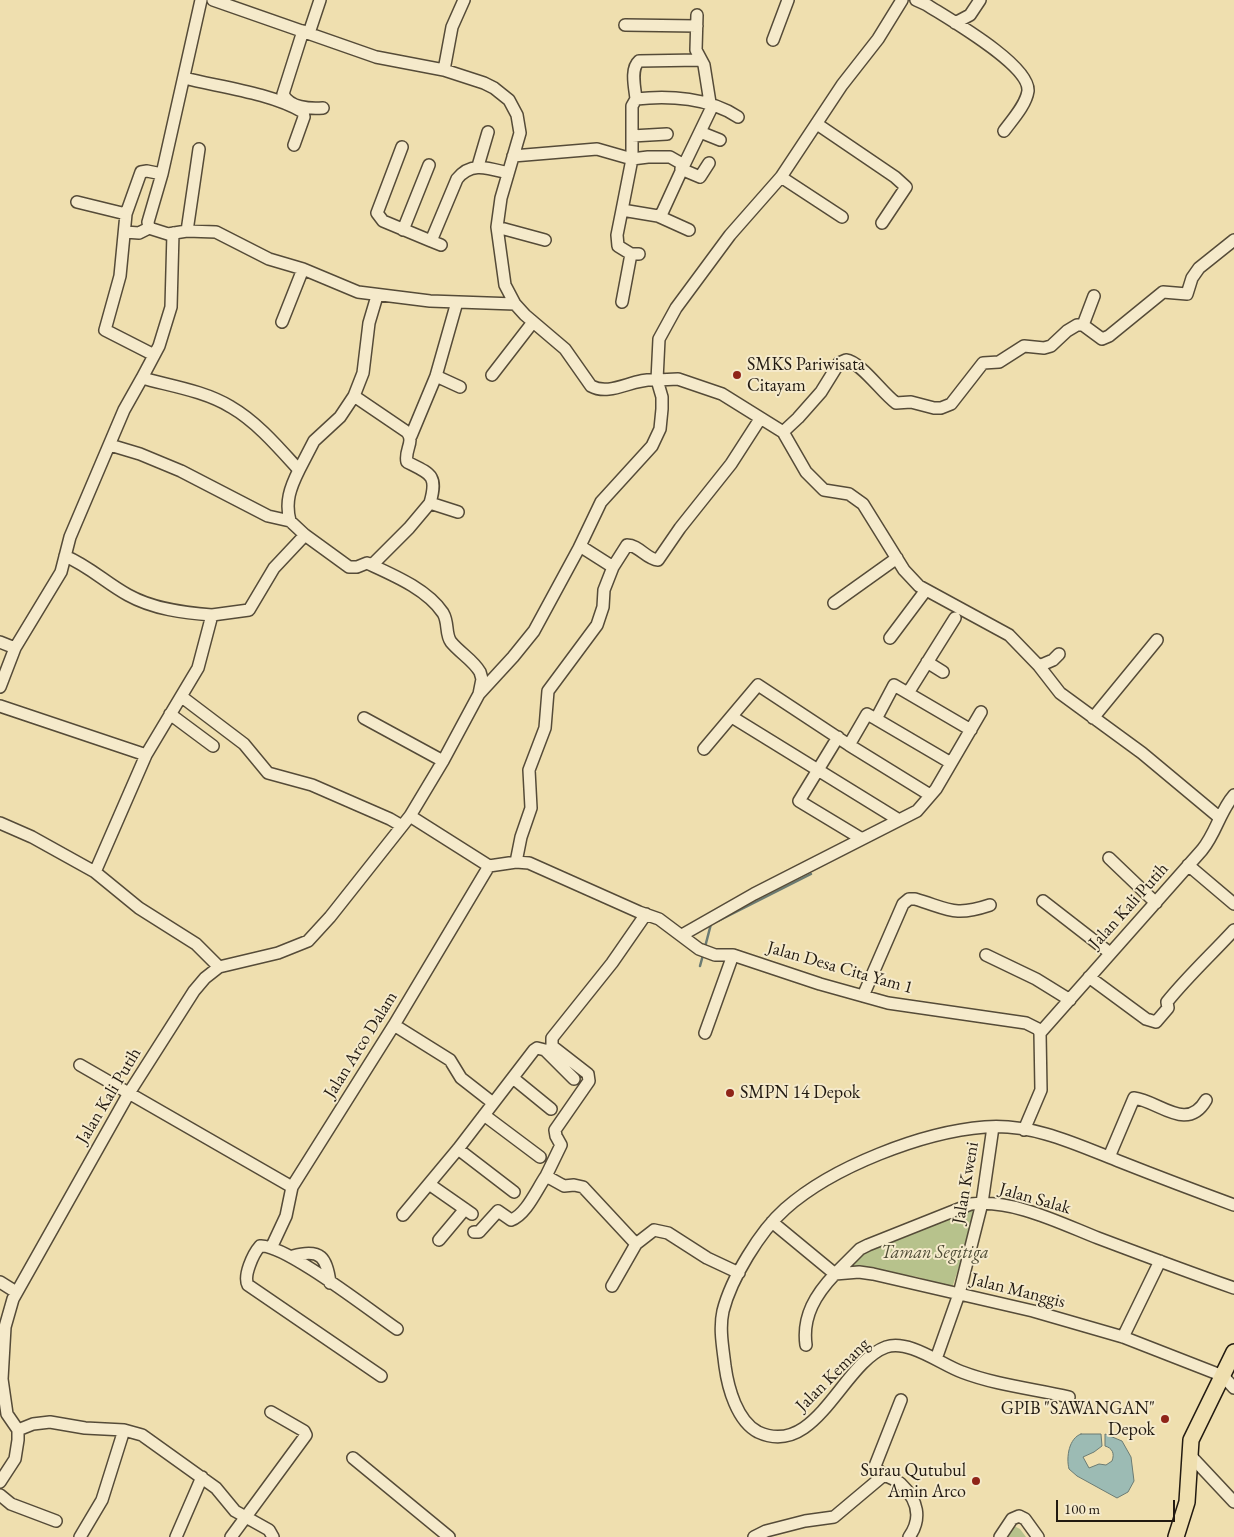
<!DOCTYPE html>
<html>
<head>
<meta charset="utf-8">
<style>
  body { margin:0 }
  #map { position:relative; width:1234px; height:1537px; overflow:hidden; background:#efdfaf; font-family:"EB Garamond",serif }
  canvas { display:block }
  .scale { position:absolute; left:1056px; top:1500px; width:119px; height:22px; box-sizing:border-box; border:2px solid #221a11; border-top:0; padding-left:6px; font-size:15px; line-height:18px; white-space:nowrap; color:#221a11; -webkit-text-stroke:4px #f5eacb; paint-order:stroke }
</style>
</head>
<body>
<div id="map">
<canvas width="1234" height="1537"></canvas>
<div class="scale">100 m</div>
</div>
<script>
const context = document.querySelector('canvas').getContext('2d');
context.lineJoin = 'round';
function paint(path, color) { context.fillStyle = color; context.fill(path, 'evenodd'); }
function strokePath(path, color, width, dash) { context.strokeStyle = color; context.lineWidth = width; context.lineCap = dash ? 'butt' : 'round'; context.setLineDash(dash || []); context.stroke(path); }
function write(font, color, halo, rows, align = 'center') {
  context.font = font + ' "EB Garamond",serif'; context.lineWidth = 4; context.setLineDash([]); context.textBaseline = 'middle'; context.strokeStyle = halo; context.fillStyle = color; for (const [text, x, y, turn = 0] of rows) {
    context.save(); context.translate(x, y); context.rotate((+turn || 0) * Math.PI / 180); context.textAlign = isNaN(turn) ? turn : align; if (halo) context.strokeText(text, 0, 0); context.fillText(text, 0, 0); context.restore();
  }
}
paint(new Path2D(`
  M 976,1208 L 976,1215 L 952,1288 L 918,1277 L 849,1266 L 864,1249 Z
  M 1012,1525 L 1020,1529 L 1026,1537 L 997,1537 Z`), '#b7c28c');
const water = new Path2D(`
  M 1081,1434 L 1101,1434 L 1102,1446 L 1094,1452 L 1083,1457 L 1089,1468 L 1099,1464 L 1106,1465 L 1112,1461 C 1115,1453 1112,1448 1105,1446 L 1105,1434 L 1122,1441 L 1131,1457 L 1134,1481 L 1128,1492 L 1117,1498 L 1077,1476 L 1069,1469 C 1066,1457 1069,1438 1081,1434 Z`);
paint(water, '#9cbbb4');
strokePath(water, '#6b7b73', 1);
strokePath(new Path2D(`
  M 718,921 L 811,874
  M 705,947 L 711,924
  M 700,966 L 703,955`), '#6b7b73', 2.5);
const minor = new Path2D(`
  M 902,0 L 878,39 L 842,85 L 781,177 L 730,235 L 676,308 L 659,339 L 657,380 L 678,379 L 722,394 L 783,432 L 798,418 L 821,392 L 839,363 L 846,360 C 861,362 882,393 896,403 L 911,402 L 934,408 L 941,408 L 951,404 L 983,363 L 999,362 L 1024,346 L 1044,348 L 1051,346 L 1067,331 L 1077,325 L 1083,325 L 1102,339 L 1109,336 L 1163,292 L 1187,294 L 1192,278 L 1199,268 L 1234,240
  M 916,0 L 927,5 C 949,19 1030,65 1028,91 C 1026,105 1012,120 1004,131
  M 955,23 L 970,15 L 980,0
  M 625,25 L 697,26
  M 303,31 L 283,94 C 289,108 310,109 323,108
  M 309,33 L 320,0
  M 773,40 L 788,0
  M 444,70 L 452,27 L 464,0
  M 184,78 C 220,87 271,93 303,112 L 304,117 L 294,145
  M 636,99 C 635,88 630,69 639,61 L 700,60
  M 817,124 L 895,177 L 906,187 L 882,223
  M 700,132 L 720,140
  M 632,136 L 667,134
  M 402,147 L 377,213 L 383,221 L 431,241
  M 513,156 L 597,149 L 632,159 L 648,157 L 670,157 L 684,165 L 662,213 L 658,216 L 622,210 L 617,235 L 618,246 L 631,254 L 639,254
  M 684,165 L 711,109 L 704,65 L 696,50 L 697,15
  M 478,166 L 488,132
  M 681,169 L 700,177 L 709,163
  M 162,174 L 148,222 L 149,228 L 168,234 L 187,231 L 216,232 L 269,259 L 303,269 L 358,292 L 430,301 L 515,304
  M 781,177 L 842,217
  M 77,202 L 126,214
  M 622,210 L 632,159 L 632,106 L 636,99 C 669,95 710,98 738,117
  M 658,216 L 689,230
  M 497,227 L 545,240
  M 403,230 L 429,165
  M 187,231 L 199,149
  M 125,232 L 139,233 L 149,228
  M 441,245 L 431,241 L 457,179 C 471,161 488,168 508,173
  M 457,302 L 436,376 L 460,387
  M 622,302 L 631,254
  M 282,322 L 303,269
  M 1083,325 L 1094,296
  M 154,355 L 105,330 L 120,276 L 126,214 L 141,172 L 147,171 L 162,174 L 201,0
  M 492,375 L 533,322
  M 142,378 L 159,346 L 171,307 L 173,233
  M 354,396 L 407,432 C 415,442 404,450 407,462 C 431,474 438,475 430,503
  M 783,432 L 806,472 L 824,490 L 849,494 L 863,504 L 904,570 L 919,586 L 1009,635 L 1039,666 L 1060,693 L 1142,753 L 1220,818
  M 411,436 L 436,376
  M 110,445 L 140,454 L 181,471 L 268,516 L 290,521 L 305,535 L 349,567 L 357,567 L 367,563 C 393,575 427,589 443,613 C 449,623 445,634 451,642 C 460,653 473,660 480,672 L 482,679 L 479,694
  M 299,470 L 314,441 L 340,417 L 354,396 L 363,373 L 369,323 L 377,296
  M 580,546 L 613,567
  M 65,556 C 89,566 106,583 128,595 C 153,609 184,613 212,615
  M 372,565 L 409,528 L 430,503 L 458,512
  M 834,603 L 897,558
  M 890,638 L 926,590
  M 0,642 L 15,648
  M 927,662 L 943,672
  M 1039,666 L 1053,660 L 1059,654
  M 0,687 L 15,648 L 61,572 L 70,537 L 124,410 L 142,378 C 171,386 205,391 231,407 C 257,422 279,448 299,470 C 290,488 285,502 290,521
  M 908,693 L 955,618
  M 182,697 L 244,744 L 268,773 L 312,785 L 390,819 L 402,826
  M 0,706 L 146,755
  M 170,714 L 213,746
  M 732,717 L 899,820
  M 364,718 L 443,761
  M 1093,718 L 1157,640
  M 876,719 L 867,714 L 849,745 L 930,795
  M 838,737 L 799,801 L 862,839
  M 704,749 L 758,685 L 849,745
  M 951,763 L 876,719 L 894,685 L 971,730
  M 410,816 L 489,866 L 516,862 L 529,863 L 639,912 L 659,919 L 699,949 L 715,955 L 733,955 L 820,984 L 888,1003 L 1026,1023 L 1038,1029 L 1040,1033
  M 0,823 L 32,837 L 95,872 L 139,908 L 196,944 L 219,967
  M 1109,858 L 1156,903
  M 516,862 L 521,837 L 531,808 L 529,770 L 545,728 L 548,691 L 597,625 L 603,607 L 604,590 L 613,567 L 627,545 C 639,545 646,559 658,560 L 680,528 L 731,464 L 760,419
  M 1188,865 L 1234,904
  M 95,872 L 146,755 L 198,668 L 212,615 L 249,610 L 274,568 L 305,535
  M 1043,901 L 1110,953
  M 682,935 L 754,894 L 917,811 L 936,789 L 981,712
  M 986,955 L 1036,979 L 1070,1000
  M 1089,977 L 1146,1019 L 1156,1022 L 1168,1008 L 1167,1002 C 1188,976 1212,954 1234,930
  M 863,996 L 903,904 L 909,899 L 915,899 C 949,909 954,917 990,905
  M 394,1025 L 450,1060 L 461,1078 L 493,1103
  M 705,1033 L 733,955
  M 1040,1033 L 1202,850 C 1216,833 1220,811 1234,795
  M 80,1065 L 292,1187
  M 513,1078 L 551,1109
  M 484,1115 L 540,1157
  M 1024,1130 L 1041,1090 L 1040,1033
  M 458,1149 L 514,1192
  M 1109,1157 L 1134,1098 C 1159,1101 1187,1133 1206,1100
  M 546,1176 L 561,1145 L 556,1136 L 555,1130 L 589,1081 L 588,1074 L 552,1046 L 552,1038 L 612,963 L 646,914
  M 429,1184 L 472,1214
  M 403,1215 L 458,1149 L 534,1050 L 537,1048 L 545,1050 L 574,1079
  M 772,1222 L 835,1274 L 860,1249 L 868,1245 L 971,1204 C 1013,1199 1060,1223 1098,1238 C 1143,1255 1188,1272 1234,1288
  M 474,1232 L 479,1232 L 498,1211 L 511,1220 C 526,1215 537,1189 546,1176 L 564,1186 L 574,1185 L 583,1187 L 636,1244 L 654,1230 L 668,1233 L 707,1258 L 739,1273
  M 439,1240 L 465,1209
  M 272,1246 L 286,1216 L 292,1187 L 394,1025 L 489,866
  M 293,1256 C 321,1248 327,1258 330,1283
  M 0,1282 L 16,1292
  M 612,1286 L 636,1244
  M 1123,1337 L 1160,1261
  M 806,1345 C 802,1316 816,1294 835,1274 L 859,1272 L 873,1274 L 1033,1311 L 1123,1337 L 1223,1376 L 1234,1388
  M 936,1359 L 959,1294 L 982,1203 L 993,1127
  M 381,1376 L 248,1285 C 243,1276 253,1254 260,1246 C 284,1243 372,1312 397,1329
  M 1069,1397 C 1034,1389 996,1385 962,1372 C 942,1365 909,1339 886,1347 C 842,1363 816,1459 758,1432 C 737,1421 728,1388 725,1366 C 723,1348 719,1329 723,1311 C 731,1279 760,1231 785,1209 C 832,1167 922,1132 985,1127 C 1033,1123 1078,1145 1121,1162 C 1159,1177 1196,1191 1234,1205
  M 901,1400 L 875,1466 C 880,1476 893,1477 901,1484 C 918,1500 922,1519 909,1537
  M 18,1430 L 33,1424 L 50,1422 L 85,1428 L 124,1430 L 142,1435 L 216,1488 L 235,1511 L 269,1530 L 273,1537
  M 1189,1454 L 1234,1502
  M 353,1458 L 449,1537
  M 0,1482 L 15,1459 L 18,1440 L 18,1430 L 7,1414 L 2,1379 L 5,1327 L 13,1299 L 129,1093 L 194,991 L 205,978 L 219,967 L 278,953 L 308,941 L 330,917 L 410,816 L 443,761 L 479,694 L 513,657 L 534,631 L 579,548 L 601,502 L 652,446 L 660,429 L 662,409 L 662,397 L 657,380 C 634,377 611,397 591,386 L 565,349 L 525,315 L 515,304 L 505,285 L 497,227 L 501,198 L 520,133 L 517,115 L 509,100 L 494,88 L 484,83 L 444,70 L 376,57 L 213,0
  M 0,1495 L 11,1504 L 56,1521
  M 80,1537 L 102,1500 L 124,1430
  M 176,1537 L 202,1477
  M 231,1537 L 306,1435 L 304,1431 L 271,1412
  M 754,1537 L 766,1531 L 805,1521 L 834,1517 L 884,1475
  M 1000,1537 L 1012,1519 L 1019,1516 L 1025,1519 L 1038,1537`);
const major = new Path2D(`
  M 1176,1537 L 1187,1502 L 1191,1440 L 1234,1352`);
strokePath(minor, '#554b38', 14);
strokePath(major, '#221a11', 18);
strokePath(minor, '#f5eacb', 11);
strokePath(major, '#efdfaf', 15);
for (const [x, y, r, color] of [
  [737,375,5,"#8f2418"],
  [730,1093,5,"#8f2418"],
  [1165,1419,5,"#8f2418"],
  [976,1481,5,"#8f2418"]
]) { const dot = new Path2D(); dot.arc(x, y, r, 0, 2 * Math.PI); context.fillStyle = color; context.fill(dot); strokePath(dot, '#f5eacb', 2); }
write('18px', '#221a11', '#f5eacb', [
  ["SMKS Pariwisata",747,365],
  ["Citayam",747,386],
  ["SMPN 14 Depok",740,1093],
  ["GPIB \"SAWANGAN\"",1155,1409,"right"],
  ["Depok",1155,1430,"right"],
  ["Surau Qutubul",966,1471,"right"],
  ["Amin Arco",966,1492,"right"]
], 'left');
write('18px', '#221a11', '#f5eacb', [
  ["Jalan Kali Putih",1129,906,-48],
  ["Jalan Desa Cita Yam 1",840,968,16],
  ["Jalan Arco Dalam",361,1045,-58],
  ["Jalan Kali Putih",109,1096,-59],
  ["Jalan Kweni",966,1183,-80],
  ["Jalan Salak",1035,1199,16],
  ["Jalan Manggis",1018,1291,14],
  ["Jalan Kemang",833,1375,-45]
]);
write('italic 18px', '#4f4c36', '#f5eacb', [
  ["Taman Segitiga",935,1253]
]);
</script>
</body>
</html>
